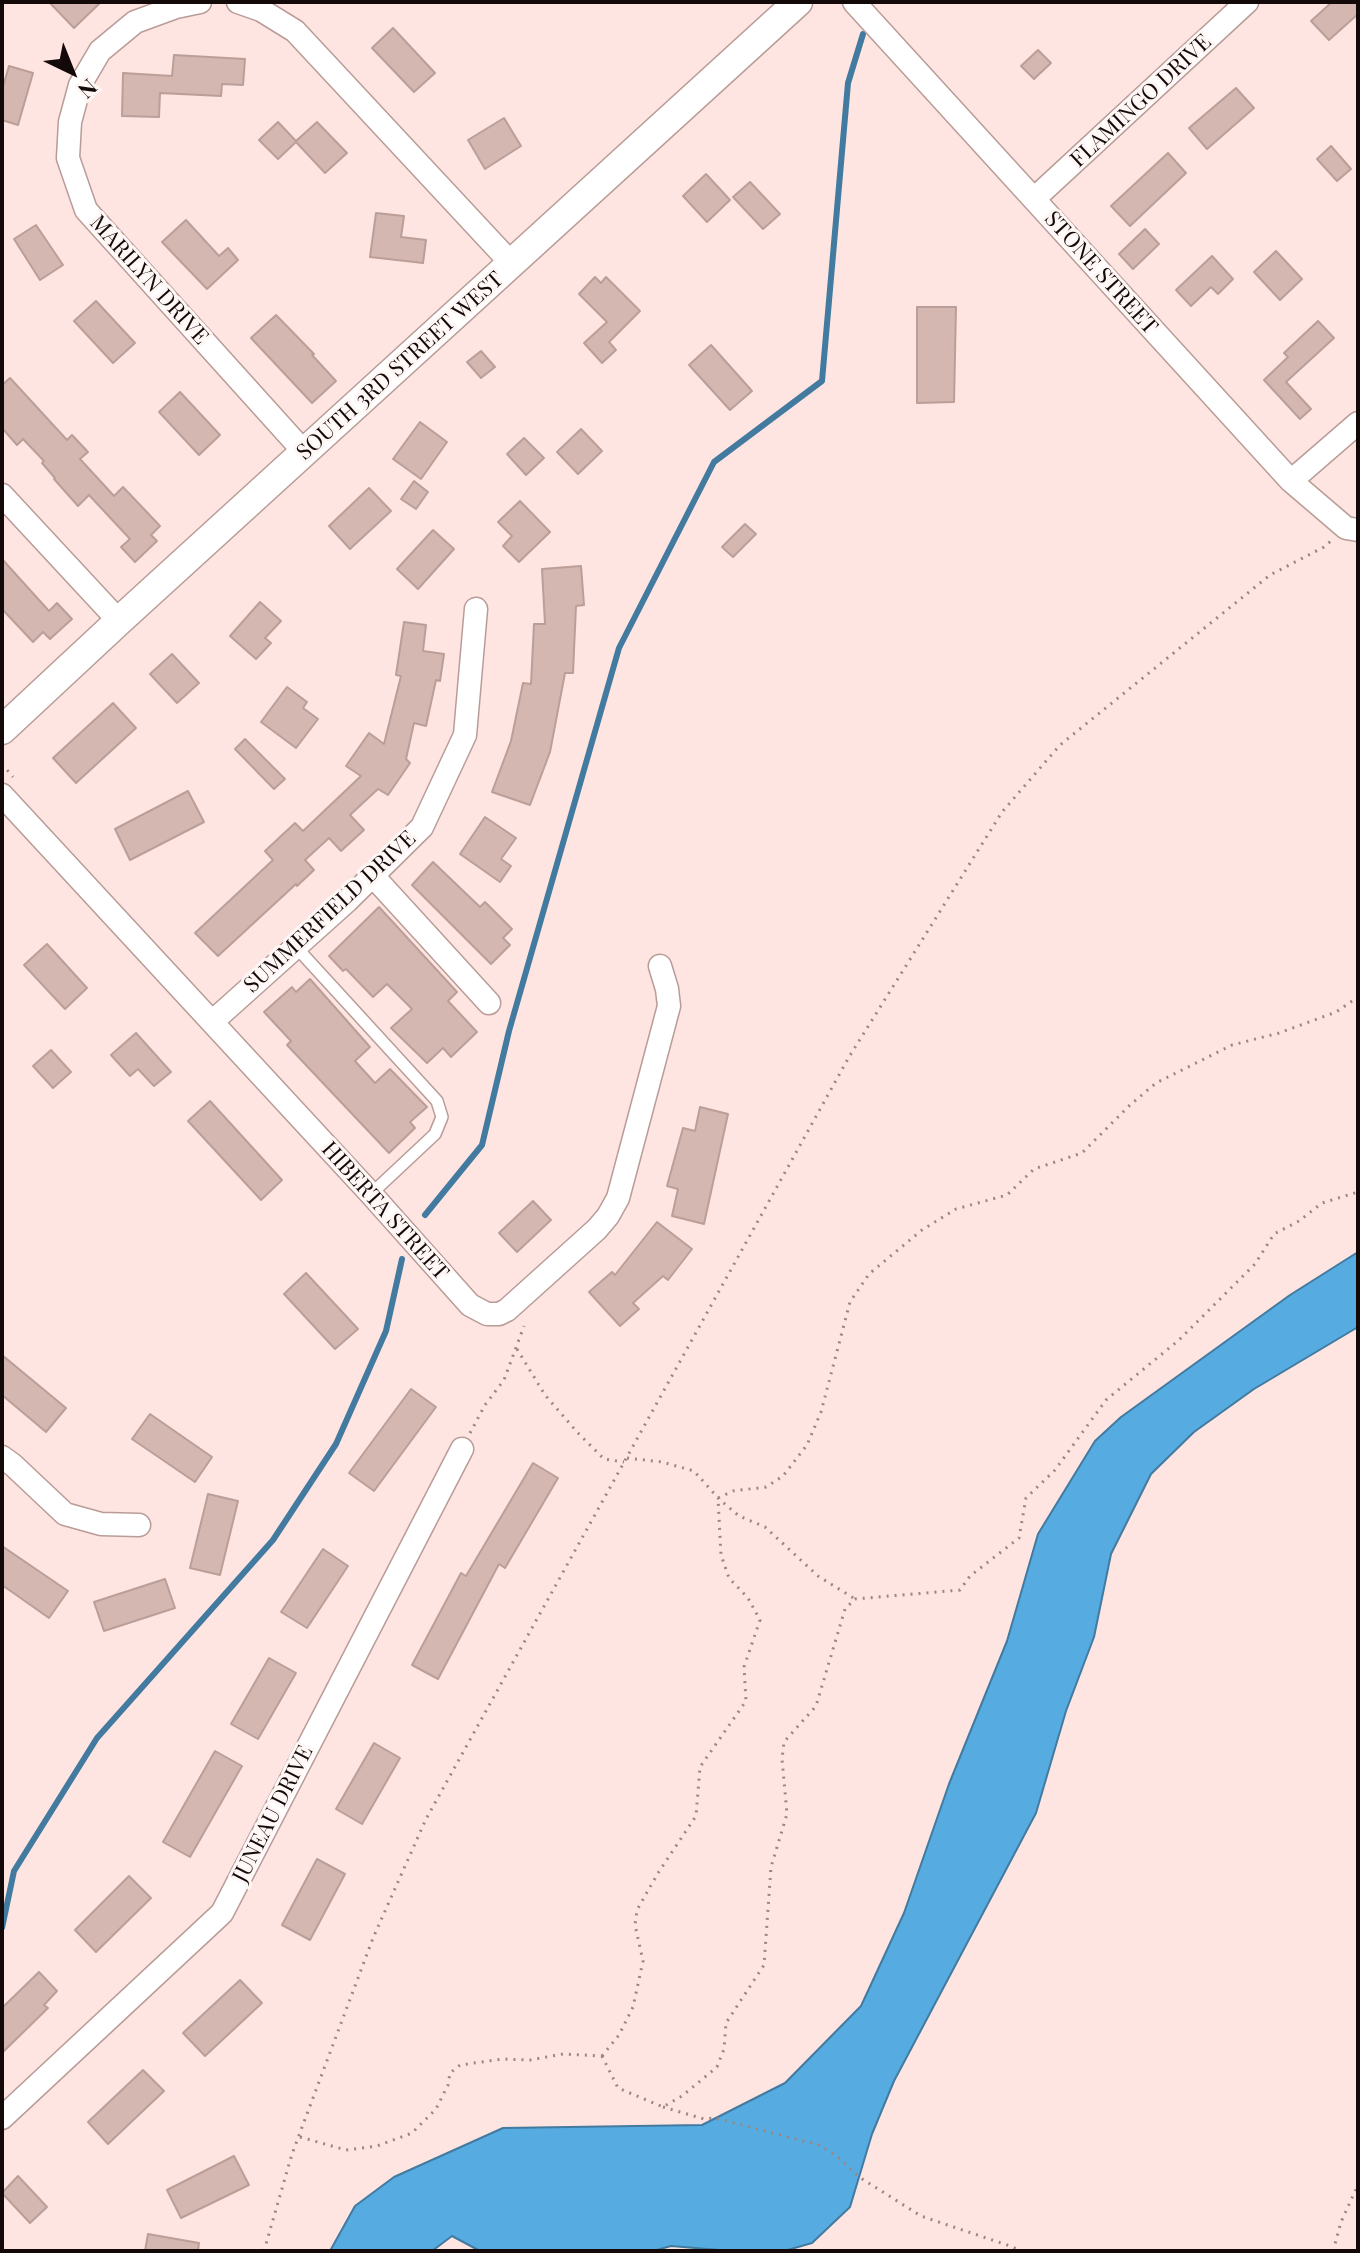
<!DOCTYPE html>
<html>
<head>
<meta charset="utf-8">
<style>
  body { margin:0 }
  #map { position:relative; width:1360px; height:2253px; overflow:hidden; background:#fee5e1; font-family:"Playfair Display",serif }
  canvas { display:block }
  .frame { position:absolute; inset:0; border:4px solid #130908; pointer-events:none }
  .north { position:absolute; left:32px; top:32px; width:80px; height:80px; -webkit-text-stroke:6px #fef7f6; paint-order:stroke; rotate:137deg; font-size:22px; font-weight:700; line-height:32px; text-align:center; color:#130908 }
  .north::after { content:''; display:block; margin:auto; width:28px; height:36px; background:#130908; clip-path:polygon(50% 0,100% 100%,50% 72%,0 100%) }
</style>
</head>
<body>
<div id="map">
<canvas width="1360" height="2253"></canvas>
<div class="frame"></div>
<div class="north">N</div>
</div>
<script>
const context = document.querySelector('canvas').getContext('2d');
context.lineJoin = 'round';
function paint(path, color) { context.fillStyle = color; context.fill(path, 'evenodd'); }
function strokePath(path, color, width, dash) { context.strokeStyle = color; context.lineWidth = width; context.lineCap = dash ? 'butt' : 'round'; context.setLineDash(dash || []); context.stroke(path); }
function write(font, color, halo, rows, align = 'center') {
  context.font = font + ' "Playfair Display",serif'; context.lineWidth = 6; context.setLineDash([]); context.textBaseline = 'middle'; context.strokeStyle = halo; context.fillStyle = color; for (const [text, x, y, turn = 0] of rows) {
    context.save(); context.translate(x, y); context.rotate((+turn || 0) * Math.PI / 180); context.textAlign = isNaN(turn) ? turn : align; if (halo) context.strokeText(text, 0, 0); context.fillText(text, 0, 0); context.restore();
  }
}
const water = new Path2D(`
  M 1358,1252 L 1358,1327 L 1254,1389 L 1194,1432 L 1151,1474 L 1111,1554 L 1094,1637 L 1066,1711 L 1036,1813 L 894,2081 L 872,2134 L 850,2207 L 812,2243 L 784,2251 L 731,2251 L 671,2246 L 653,2251 L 480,2251 L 452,2236 L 432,2251 L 330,2251 L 355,2206 L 394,2177 L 503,2128 L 702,2125 L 785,2083 L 861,2006 L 904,1913 L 949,1784 L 1007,1641 L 1038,1534 L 1095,1441 L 1121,1417 L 1290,1295 Z`);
paint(water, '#56abe1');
strokePath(water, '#427aa0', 2);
strokePath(new Path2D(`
  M 425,1215 L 482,1145 L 509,1031 L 619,648 L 714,462 L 822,381 L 848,83 L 863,34
  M 2,1928 L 14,1871 L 97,1738 L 273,1540 L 336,1444 L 386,1331 L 402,1259`), '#427aa0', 6);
const building = new Path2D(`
  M 49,2 L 101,2 L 74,28 Z
  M 1332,2 L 1358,2 L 1358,14 L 1329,40 L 1311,21 Z
  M 393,28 L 435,73 L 414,92 L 372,48 Z
  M 1038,50 L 1051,63 L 1034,79 L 1021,66 Z
  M 174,55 L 245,59 L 243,85 L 222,84 L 221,96 L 160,93 L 159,117 L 122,116 L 123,73 L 172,76 Z
  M 9,66 L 33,73 L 18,125 L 2,120 L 2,90 Z
  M 1236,88 L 1254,108 L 1207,149 L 1189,128 Z
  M 504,118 L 521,146 L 485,169 L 468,140 Z
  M 278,122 L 296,141 L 317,122 L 347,153 L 325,173 L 296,142 L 278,159 L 259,140 Z
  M 1331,146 L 1351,169 L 1337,181 L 1317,159 Z
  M 1168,153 L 1186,173 L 1130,226 L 1111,206 Z
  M 706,174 L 730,200 L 707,222 L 683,196 Z
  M 750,182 L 780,214 L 763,229 L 733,197 Z
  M 376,213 L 404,216 L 401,237 L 426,240 L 423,263 L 370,257 Z
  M 186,220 L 219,256 L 228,248 L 238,260 L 207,289 L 162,242 Z
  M 36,225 L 63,265 L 40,280 L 14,239 Z
  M 1145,229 L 1159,244 L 1133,269 L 1119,254 Z
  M 1276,251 L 1302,279 L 1280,300 L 1254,272 Z
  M 1212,256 L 1233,279 L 1218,294 L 1211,287 L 1191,306 L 1176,290 Z
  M 595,277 L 601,283 L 606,277 L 640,311 L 609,342 L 616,350 L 602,363 L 584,343 L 607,322 L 579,294 Z
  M 96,301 L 135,343 L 113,363 L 74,321 Z
  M 917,307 L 956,307 L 954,402 L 917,403 Z
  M 276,315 L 314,354 L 312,355 L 336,381 L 312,403 L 251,338 Z
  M 1318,321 L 1334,338 L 1286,382 L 1311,409 L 1300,419 L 1264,380 L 1288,357 L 1284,353 Z
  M 711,345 L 752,391 L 730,410 L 689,365 Z
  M 481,351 L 495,367 L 481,378 L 467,362 Z
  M 10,378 L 67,440 L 72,435 L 88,452 L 80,459 L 114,496 L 123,487 L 160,526 L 151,535 L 157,541 L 135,562 L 121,547 L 130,539 L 89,495 L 78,506 L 54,479 L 55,478 L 42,463 L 44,461 L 23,439 L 17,445 L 2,428 L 2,385 Z
  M 180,392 L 220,435 L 199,455 L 159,412 Z
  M 420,422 L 447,442 L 421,479 L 393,459 Z
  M 581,429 L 602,451 L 578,474 L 557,452 Z
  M 524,438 L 544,458 L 526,475 L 507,454 Z
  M 414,481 L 428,492 L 416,509 L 401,499 Z
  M 369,488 L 391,511 L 350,549 L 329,526 Z
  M 520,501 L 550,532 L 519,562 L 503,546 L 512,536 L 498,522 Z
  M 745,524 L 756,534 L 733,557 L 722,547 Z
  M 433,530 L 454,549 L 418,589 L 397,569 Z
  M 2,559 L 49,611 L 57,603 L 72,619 L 50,639 L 43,632 L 33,642 L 2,609 Z
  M 581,566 L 584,605 L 576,606 L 573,673 L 565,673 L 550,752 L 530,805 L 492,792 L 511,741 L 523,683 L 531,684 L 534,624 L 545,624 L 542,569 Z
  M 260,602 L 281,621 L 265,638 L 271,643 L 256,659 L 230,636 Z
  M 404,622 L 426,625 L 423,651 L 444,654 L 440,681 L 436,680 L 426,726 L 414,723 L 406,759 L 410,763 L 388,795 L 378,789 L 350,815 L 364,830 L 341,851 L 329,838 L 305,860 L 314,870 L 297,886 L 296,884 L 218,956 L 195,933 L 273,860 L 265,851 L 295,823 L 303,831 L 361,776 L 346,766 L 369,733 L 384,744 L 401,676 L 396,675 Z
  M 172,654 L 199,683 L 177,703 L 150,674 Z
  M 287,687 L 307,702 L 303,708 L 318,719 L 296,748 L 261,722 Z
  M 113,703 L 136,728 L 76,783 L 53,758 Z
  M 245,739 L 285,779 L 274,789 L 235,749 Z
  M 188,791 L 204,822 L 130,860 L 115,829 Z
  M 485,817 L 516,838 L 501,859 L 511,866 L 500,882 L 460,854 Z
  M 433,862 L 480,907 L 485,902 L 512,929 L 503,938 L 510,945 L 491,964 L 412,885 Z
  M 379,907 L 457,992 L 448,1001 L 477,1032 L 451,1057 L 443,1048 L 427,1063 L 391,1028 L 412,1009 L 387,984 L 373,997 L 346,969 L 343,971 L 329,956 Z
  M 47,944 L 87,988 L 65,1009 L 24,965 Z
  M 310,979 L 370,1047 L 355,1061 L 375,1083 L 390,1069 L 427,1107 L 410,1122 L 415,1128 L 389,1153 L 287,1045 L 291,1041 L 264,1012 L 292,987 L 296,992 Z
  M 136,1033 L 171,1072 L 154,1086 L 138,1069 L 130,1076 L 111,1055 Z
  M 51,1050 L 71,1072 L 53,1088 L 33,1066 Z
  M 210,1101 L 282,1180 L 261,1200 L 188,1121 Z
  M 700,1107 L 728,1114 L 704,1224 L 672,1216 L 678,1189 L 667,1186 L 683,1128 L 695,1131 Z
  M 533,1201 L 551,1220 L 517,1252 L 499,1233 Z
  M 657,1222 L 692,1249 L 668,1280 L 663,1276 L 633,1303 L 639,1309 L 620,1326 L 589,1292 L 612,1272 L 615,1275 Z
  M 306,1273 L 358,1329 L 335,1349 L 284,1294 Z
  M 2,1355 L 66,1408 L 46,1432 L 2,1395 Z
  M 411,1389 L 436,1407 L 374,1491 L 349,1473 Z
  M 150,1414 L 212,1457 L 195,1482 L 132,1439 Z
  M 533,1463 L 558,1478 L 505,1568 L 499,1564 L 438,1679 L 412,1665 L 461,1573 L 466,1576 Z
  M 208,1494 L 238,1501 L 220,1575 L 190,1568 Z
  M 2,1546 L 68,1591 L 49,1618 L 2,1585 Z
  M 323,1549 L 348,1566 L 307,1628 L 281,1612 Z
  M 165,1579 L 175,1608 L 104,1631 L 94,1602 Z
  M 269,1658 L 296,1673 L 258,1739 L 231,1724 Z
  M 374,1743 L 400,1758 L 362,1824 L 336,1809 Z
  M 215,1751 L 242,1766 L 190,1857 L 163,1842 Z
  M 317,1859 L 345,1874 L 310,1940 L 282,1925 Z
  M 129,1876 L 151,1898 L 96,1952 L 75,1930 Z
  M 39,1972 L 57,1991 L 44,2005 L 48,2008 L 2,2053 L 2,2008 Z
  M 240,1980 L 262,2003 L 205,2056 L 183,2033 Z
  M 143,2070 L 164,2091 L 108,2144 L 88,2122 Z
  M 234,2156 L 249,2185 L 181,2218 L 167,2190 Z
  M 18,2176 L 47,2207 L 30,2223 L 2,2193 Z
  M 148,2234 L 199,2243 L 198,2251 L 145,2251 Z`);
paint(building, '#d5b7b1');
strokePath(building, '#bb9e98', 2);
const service = new Path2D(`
  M 296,947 L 437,1101 L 442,1117 L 435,1134 L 371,1194`);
const minor = new Path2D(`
  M 200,2 L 176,7 L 135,22 L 100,51 L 80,85 L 70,122 L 68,158 L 86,210 L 305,453
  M 238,2 L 261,10 L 295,31 L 512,264
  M 854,2 L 1291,481 L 1346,528 L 1358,530
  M 1034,199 L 1247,2
  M 1291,481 L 1358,423
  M 2,495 L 119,621
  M 2,795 L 371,1194 L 470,1305 L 487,1314 L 499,1314 L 507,1310 L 597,1229 L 608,1216 L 618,1198 L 669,1006 L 667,989 L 660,966
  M 373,876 L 489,1003
  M 212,1022 L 347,901 L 422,827 L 465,735 L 476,609
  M 2,1457 L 13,1465 L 65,1514 L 101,1524 L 139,1525
  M 2,2118 L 222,1913 L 462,1449`);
const tertiary = new Path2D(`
  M 2,730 L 119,621 L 798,2`);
strokePath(service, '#b99c97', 14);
strokePath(minor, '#b99c97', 25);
strokePath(tertiary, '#b99c97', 31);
strokePath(new Path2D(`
  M 2,764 L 13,777
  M 517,1349 L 545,1395 L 577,1432 L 604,1459 L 624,1462
  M 470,1433 L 485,1405 L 504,1380 L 524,1326
  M 627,1458 L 662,1462 L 694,1471 L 718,1498 L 739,1516 L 765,1527 L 818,1576 L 855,1599
  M 602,2056 L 619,2035 L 633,2007 L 643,1961 L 635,1925 L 637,1910 L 658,1873 L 696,1816 L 700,1767 L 746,1701 L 744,1667 L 760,1620 L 748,1598 L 729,1578 L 721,1555 L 718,1498 L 733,1491 L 766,1487 L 783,1476 L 807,1445 L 821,1412 L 850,1302 L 869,1274 L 922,1230 L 956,1209 L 1007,1195 L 1034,1169 L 1082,1153 L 1130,1105 L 1156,1083 L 1232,1045 L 1279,1033 L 1336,1012 L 1358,997
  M 602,2056 L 618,2088 L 663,2107 L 682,2096 L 717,2067 L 724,2049 L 726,2023 L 764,1965 L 771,1867 L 787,1814 L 782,1759 L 784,1742 L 816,1706 L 845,1609 L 855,1599 L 960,1590 L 970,1576 L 1019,1538 L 1026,1498 L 1055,1470 L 1106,1400 L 1179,1340 L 1255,1264 L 1274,1234 L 1299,1221 L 1322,1203 L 1358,1192
  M 663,2107 L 704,2119 L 715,2118 L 819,2145 L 837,2156 L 859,2177 L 921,2216 L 1010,2246 L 1021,2251
  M 300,2137 L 346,2150 L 377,2146 L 412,2133 L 436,2109 L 448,2085 L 450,2073 L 460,2065 L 503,2059 L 530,2060 L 563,2054 L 602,2056
  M 264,2251 L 292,2154 L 373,1938 L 426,1819 L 849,1057 L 1002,812 L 1060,745 L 1270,575 L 1324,547 L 1332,540
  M 1333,2251 L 1341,2222 L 1358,2185`), '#9a8784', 3, [2, 6]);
strokePath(service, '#fff', 11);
strokePath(minor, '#fff', 22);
strokePath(tertiary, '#fff', 28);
write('22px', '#130908', '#fef7f6', [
  ["FLAMINGO DRIVE",1141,101,-43],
  ["STONE STREET",1101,273,48],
  ["MARILYN DRIVE",149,280,48],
  ["SOUTH 3RD STREET WEST",400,366,-42],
  ["SUMMERFIELD DRIVE",330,912,-43],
  ["HIBERTA STREET",385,1211,48],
  ["JUNEAU DRIVE",273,1814,-63]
]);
</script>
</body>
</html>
